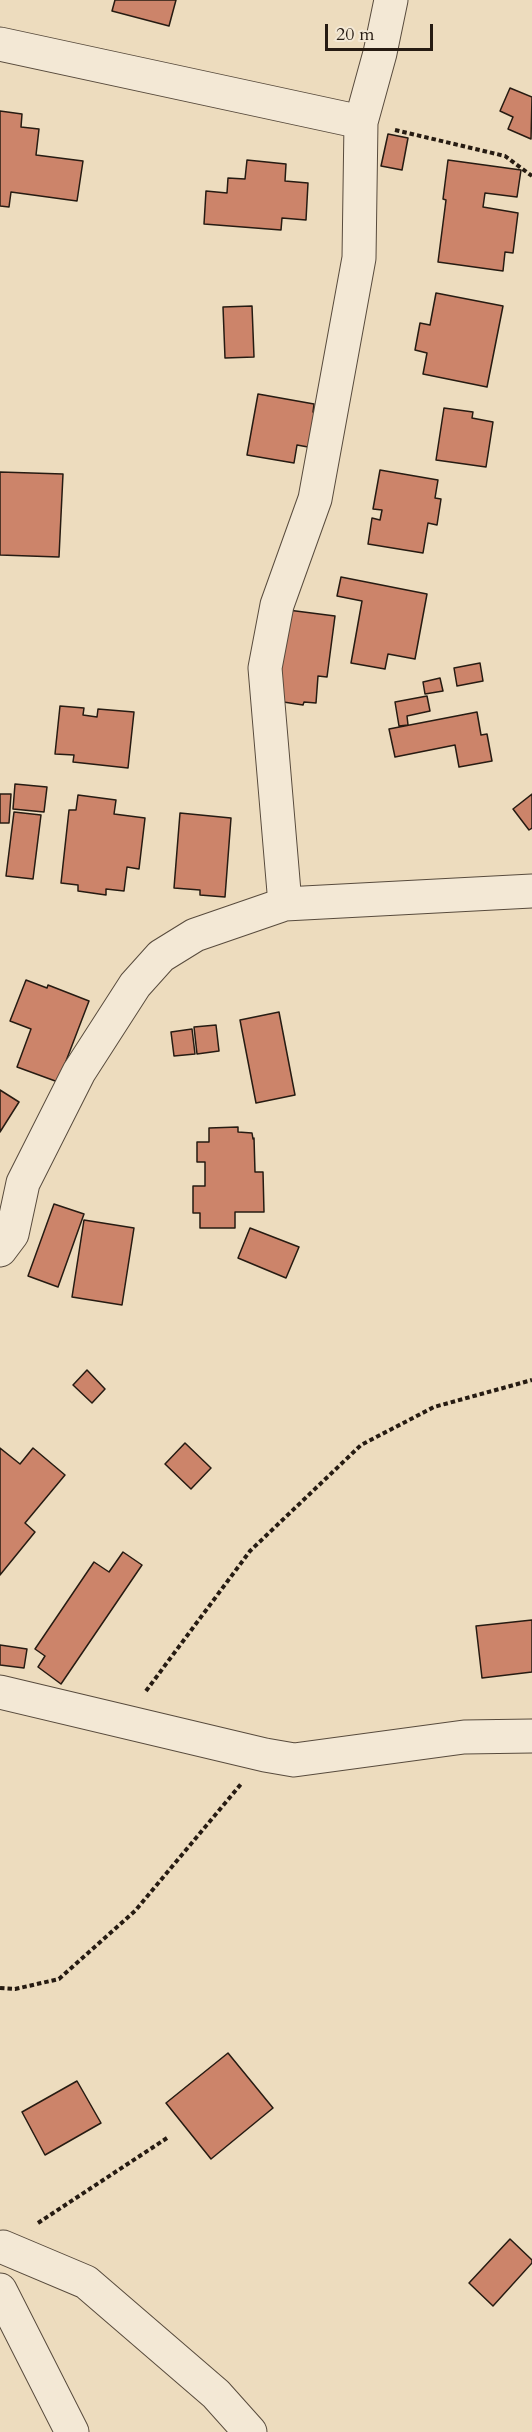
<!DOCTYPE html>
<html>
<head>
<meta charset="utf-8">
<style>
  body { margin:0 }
  #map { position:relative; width:532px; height:2432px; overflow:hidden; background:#eddcbe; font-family:Cardo,serif }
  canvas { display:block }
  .scale { position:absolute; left:325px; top:24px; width:108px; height:27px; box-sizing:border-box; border:3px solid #261b12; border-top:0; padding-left:8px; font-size:18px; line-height:21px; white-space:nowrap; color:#261b12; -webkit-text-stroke:4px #f3e8d5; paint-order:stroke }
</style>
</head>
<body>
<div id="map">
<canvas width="532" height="2432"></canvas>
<div class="scale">20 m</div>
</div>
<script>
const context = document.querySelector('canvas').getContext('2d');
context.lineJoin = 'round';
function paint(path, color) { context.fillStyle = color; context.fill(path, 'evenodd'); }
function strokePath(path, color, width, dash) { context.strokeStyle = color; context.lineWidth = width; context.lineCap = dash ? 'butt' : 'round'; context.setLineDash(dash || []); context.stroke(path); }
const building = new Path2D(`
  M 115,0 L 176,0 L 169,26 L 112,11 Z
  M 510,88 L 532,97 L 531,139 L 508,129 L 513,117 L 500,111 Z
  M 0,111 L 22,114 L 21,127 L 39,129 L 36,155 L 83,161 L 77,201 L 11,192 L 9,207 L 0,206 Z
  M 388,134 L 408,138 L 402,170 L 381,166 Z
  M 247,160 L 286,164 L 285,181 L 308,183 L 306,220 L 282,218 L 281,230 L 204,224 L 206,191 L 227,193 L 228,178 L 245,179 Z
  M 448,160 L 521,170 L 517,197 L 485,193 L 483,207 L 518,213 L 513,253 L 505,252 L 503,271 L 438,262 L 446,200 L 443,199 Z
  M 436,293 L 503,306 L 487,387 L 423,374 L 427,353 L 415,350 L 420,323 L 430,325 Z
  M 252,306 L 254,357 L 225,358 L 223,307 Z
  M 258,394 L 314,404 L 313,412 L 325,414 L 319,449 L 297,445 L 294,463 L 247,455 Z
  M 444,408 L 473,412 L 472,418 L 493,422 L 486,467 L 436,460 Z
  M 380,470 L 438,480 L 435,498 L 441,499 L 437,525 L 428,523 L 423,553 L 368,544 L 372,518 L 380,520 L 382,510 L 373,509 Z
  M 0,472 L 63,474 L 59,557 L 0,555 Z
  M 341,577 L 427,594 L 415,659 L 388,654 L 385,669 L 351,663 L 362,601 L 337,596 Z
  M 288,610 L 335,616 L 327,677 L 318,676 L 316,703 L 304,702 L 303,705 L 277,701 Z
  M 480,663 L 483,681 L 457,686 L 454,668 Z
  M 440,678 L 443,691 L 425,694 L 423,682 Z
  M 427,696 L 430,711 L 407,716 L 408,725 L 399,726 L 395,702 Z
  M 60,706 L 84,708 L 83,715 L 97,717 L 98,709 L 134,712 L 128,768 L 73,762 L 74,755 L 55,754 Z
  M 477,712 L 481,735 L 487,734 L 492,761 L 459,767 L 455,745 L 395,757 L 389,729 Z
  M 15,784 L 47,787 L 44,812 L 13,809 Z
  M 0,794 L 11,794 L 9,823 L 0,823 Z
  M 532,794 L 532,828 L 529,830 L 513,809 Z
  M 78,795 L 116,800 L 114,814 L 145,818 L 139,869 L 127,867 L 124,891 L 106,889 L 106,895 L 78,891 L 78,885 L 61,883 L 69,810 L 76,810 Z
  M 14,812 L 41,815 L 33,879 L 6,876 Z
  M 180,813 L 231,818 L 225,897 L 200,895 L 200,890 L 174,888 Z
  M 26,980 L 47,988 L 48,985 L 89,1001 L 58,1082 L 17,1067 L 31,1029 L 10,1021 Z
  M 279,1012 L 295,1095 L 256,1103 L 240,1020 Z
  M 216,1025 L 219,1051 L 197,1054 L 194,1027 Z
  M 192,1029 L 195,1054 L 174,1056 L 171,1032 Z
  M 0,1090 L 19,1102 L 0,1132 Z
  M 238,1127 L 238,1132 L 252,1133 L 253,1139 L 254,1138 L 255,1172 L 263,1172 L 264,1212 L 235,1212 L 235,1228 L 200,1228 L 200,1213 L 193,1213 L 193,1186 L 205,1186 L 205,1162 L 197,1162 L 197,1142 L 209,1142 L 209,1128 Z
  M 54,1204 L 84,1214 L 58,1287 L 28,1276 Z
  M 84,1220 L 134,1228 L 122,1305 L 72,1297 Z
  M 250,1228 L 299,1247 L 286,1278 L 238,1258 Z
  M 87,1370 L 105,1389 L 92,1403 L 73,1385 Z
  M 185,1443 L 211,1468 L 191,1489 L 165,1464 Z
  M 0,1448 L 20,1464 L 33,1448 L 65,1475 L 25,1523 L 35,1532 L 0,1575 Z
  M 123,1552 L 142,1565 L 61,1684 L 38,1667 L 45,1656 L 35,1649 L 94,1562 L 109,1572 Z
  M 532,1620 L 532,1672 L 482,1678 L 476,1626 Z
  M 0,1645 L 27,1649 L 24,1668 L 0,1665 Z
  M 228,2053 L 273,2108 L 211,2159 L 166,2103 Z
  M 77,2081 L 101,2123 L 45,2155 L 22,2112 Z
  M 510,2239 L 532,2260 L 532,2263 L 493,2306 L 469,2283 Z`);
paint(building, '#cc846a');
strokePath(building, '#261b12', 1.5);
const minor = new Path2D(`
  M 0,44 L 361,122
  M 285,904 L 265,668 L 277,605 L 315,499 L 359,258 L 361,122 L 380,53 L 391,0
  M 0,1250 L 12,1234 L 23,1183 L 79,1072 L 135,985 L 161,956 L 195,935 L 285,904 L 532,891
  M 0,1692 L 265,1755 L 294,1760 L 464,1737 L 532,1736
  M 3,2247 L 86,2282 L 216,2394 L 250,2432
  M 0,2290 L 72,2432`);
strokePath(minor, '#584b3d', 35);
strokePath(new Path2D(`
  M 395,130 L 505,156 L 532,176
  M 146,1691 L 250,1551 L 361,1445 L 434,1407 L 532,1380
  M 0,1988 L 15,1989 L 59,1979 L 135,1911 L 241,1784
  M 38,2223 L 167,2138`), '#261b12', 4, [4.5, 3]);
strokePath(minor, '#f3e8d5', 33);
</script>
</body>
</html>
